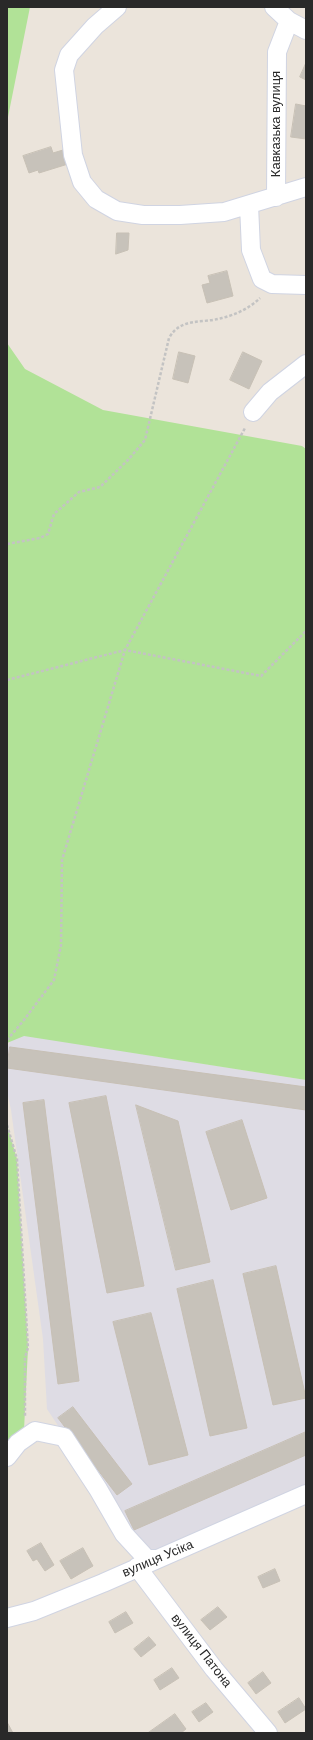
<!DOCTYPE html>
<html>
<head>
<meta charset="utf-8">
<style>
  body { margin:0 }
  #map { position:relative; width:313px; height:1740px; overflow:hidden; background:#ebe4db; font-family:"DM Sans",sans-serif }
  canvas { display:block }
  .frame { position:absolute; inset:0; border:8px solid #292929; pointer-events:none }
</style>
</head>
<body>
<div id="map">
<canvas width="313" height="1740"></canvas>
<div class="frame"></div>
</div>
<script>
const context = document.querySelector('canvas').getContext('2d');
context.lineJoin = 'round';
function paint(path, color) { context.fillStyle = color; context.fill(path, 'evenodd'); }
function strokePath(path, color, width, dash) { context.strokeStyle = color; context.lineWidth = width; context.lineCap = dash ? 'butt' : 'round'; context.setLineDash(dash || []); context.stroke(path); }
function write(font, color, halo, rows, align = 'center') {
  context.font = font + ' "DM Sans",sans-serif'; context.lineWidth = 3; context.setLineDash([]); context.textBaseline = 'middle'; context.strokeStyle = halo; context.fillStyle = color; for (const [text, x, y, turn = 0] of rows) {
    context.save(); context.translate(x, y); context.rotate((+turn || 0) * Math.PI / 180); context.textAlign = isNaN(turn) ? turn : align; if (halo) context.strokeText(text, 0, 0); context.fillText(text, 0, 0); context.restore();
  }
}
paint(new Path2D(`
  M 23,1035 L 306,1080 L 306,1494 L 147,1559 L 47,1409 L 43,1339 L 11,1110 L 7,1091 L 7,1050 L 10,1041 Z`), '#dedce4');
paint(new Path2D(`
  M 7,7 L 30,7 L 7,122 Z
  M 7,343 L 25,369 L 103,410 L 302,446 L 306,449 L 306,1080 L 24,1036 L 7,1043 Z
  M 7,1125 L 17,1159 L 28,1348 L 24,1430 L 7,1457 Z`), '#b1e297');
const building = new Path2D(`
  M 306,63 L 306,80 L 300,77 Z
  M 296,104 L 306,106 L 306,139 L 291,137 Z
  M 51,147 L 53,153 L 63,150 L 68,164 L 39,173 L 38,170 L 29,173 L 23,156 Z
  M 117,233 L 129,233 L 128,250 L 116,254 Z
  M 227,271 L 233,296 L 207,303 L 202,285 L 210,283 L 208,276 Z
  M 179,352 L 195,356 L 188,383 L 173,379 Z
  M 243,352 L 262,361 L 249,389 L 230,380 Z
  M 10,1047 L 306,1087 L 306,1110 L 7,1068 Z
  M 106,1096 L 144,1286 L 107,1293 L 69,1103 Z
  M 44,1100 L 79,1381 L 58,1384 L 23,1103 Z
  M 136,1105 L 178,1121 L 210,1262 L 176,1270 Z
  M 242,1120 L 267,1198 L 231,1210 L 206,1132 Z
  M 276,1266 L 306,1398 L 273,1405 L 243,1274 Z
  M 213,1280 L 247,1428 L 210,1436 L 177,1289 Z
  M 151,1313 L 188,1455 L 149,1465 L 113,1322 Z
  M 73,1407 L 132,1484 L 117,1495 L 58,1418 Z
  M 306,1432 L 306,1455 L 134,1530 L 125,1511 Z
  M 41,1543 L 54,1565 L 45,1571 L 37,1559 L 33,1561 L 27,1551 Z
  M 83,1548 L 93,1566 L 71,1579 L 60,1561 Z
  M 275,1569 L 280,1581 L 263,1588 L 258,1577 Z
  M 218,1607 L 227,1617 L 210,1630 L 201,1620 Z
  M 126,1612 L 133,1623 L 115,1633 L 109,1622 Z
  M 149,1637 L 156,1645 L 141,1657 L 134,1649 Z
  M 172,1668 L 179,1678 L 160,1690 L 154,1680 Z
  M 263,1672 L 271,1683 L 256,1694 L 248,1683 Z
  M 299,1698 L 306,1709 L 285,1723 L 278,1712 Z
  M 206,1703 L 213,1712 L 199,1722 L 192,1712 Z
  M 175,1714 L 186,1729 L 181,1733 L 148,1733 Z
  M 7,1722 L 13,1733 L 7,1733 Z`);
paint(building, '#c7c2ba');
strokePath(building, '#c7c0b5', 1);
const street = new Path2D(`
  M 117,7 L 95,26 L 69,55 L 64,70 L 73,155 L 82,182 L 96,199 L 117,211 L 143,215 L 180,215 L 224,212 L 306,187
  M 274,7 L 289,21 L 306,30
  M 276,197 L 277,52 L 289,21
  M 249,205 L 251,250 L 262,279 L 272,284 L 306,285
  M 253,412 L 270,392 L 306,364
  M 7,1457 L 18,1443 L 35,1431 L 64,1437 L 98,1489 L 124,1534 L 147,1559 L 157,1559
  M 137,1567 L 214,1669 L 268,1733
  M 7,1618 L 34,1611 L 103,1583 L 306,1494`);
strokePath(street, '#d0d4e2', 20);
strokePath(new Path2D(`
  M 7,544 L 40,538 L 48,534 L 54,514 L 79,492 L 100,487 L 128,460 L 145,440 L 169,338 C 181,317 201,324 222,318 C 235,315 250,308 260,298
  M 7,680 L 125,650 L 261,676 L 306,631
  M 7,1040 L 24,1020 L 54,980 L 61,945 L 62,860 L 125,650 L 245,428
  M 7,1125 L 17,1159 L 28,1348 L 25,1357 L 25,1416`), '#c3c3c3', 2.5, [3, 2]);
strokePath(street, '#fff', 18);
write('13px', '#292929', '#fff', [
  ["Кавказька вулиця",277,124,-90],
  ["вулиця Усіка",158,1559,-23],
  ["вулиця Патона",201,1651,52]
]);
</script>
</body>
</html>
